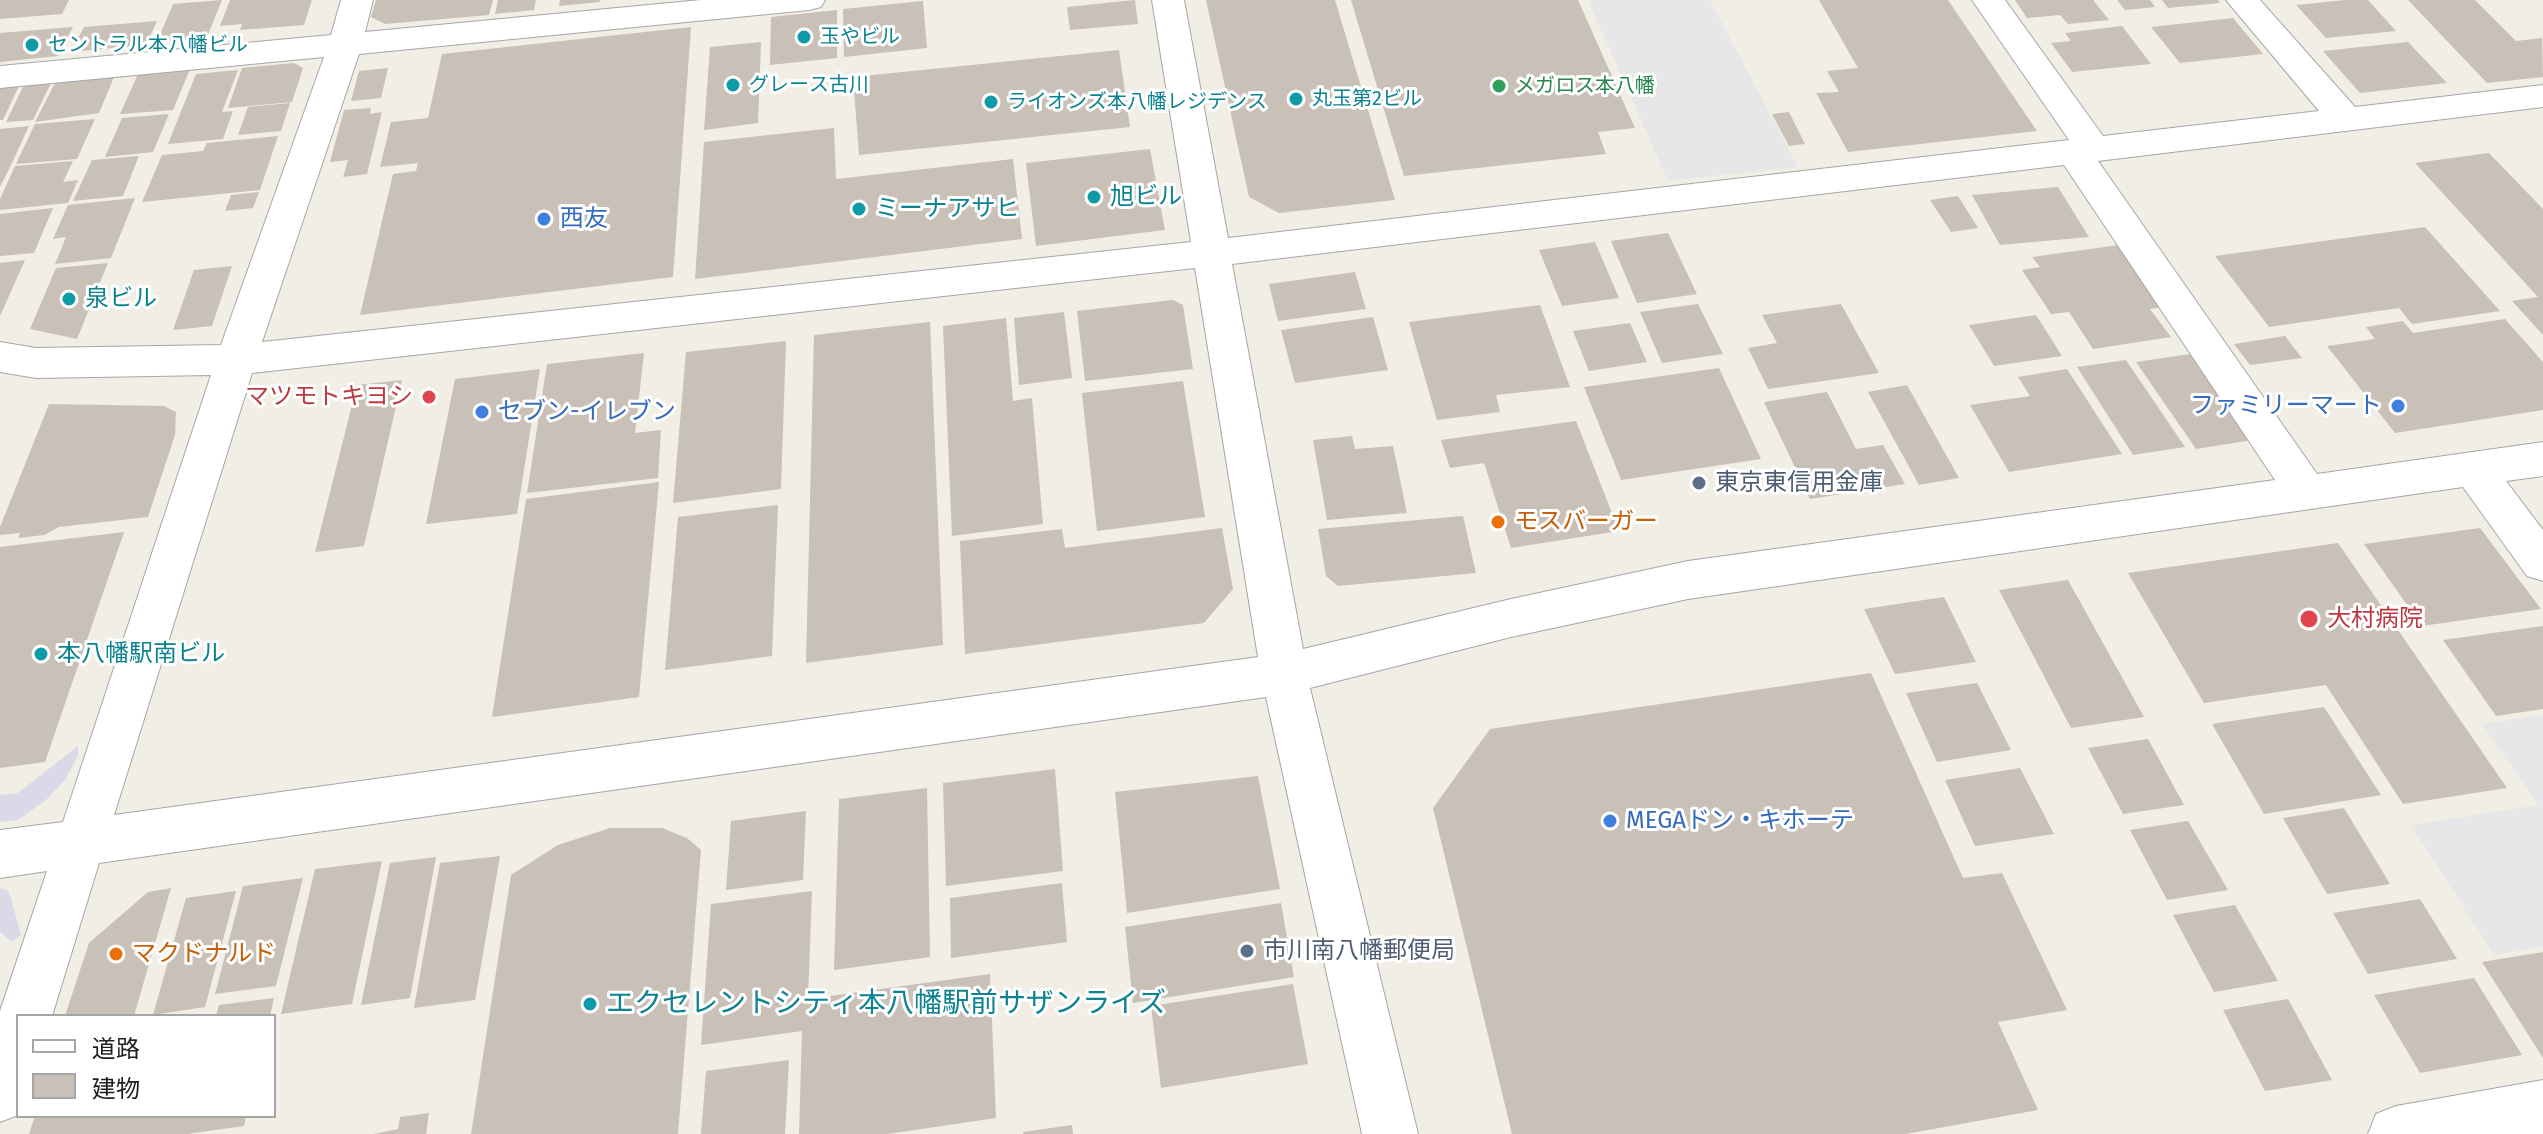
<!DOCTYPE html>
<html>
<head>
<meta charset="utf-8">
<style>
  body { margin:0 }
  #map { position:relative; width:2543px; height:1134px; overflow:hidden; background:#f1eee5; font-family:"Fira Sans","Noto Sans JP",sans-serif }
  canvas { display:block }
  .legend { position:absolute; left:16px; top:1014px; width:260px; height:104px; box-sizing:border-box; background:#fff; border:2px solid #a5a5a5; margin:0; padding:10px 14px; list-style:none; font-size:24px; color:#1f1f1f }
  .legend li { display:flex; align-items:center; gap:16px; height:40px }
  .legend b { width:40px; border:2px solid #a5a5a5 }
</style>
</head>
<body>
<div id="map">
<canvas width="2543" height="1134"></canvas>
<ul class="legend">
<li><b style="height:10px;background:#fff"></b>道路</li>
<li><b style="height:22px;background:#c9c0b7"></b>建物</li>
</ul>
</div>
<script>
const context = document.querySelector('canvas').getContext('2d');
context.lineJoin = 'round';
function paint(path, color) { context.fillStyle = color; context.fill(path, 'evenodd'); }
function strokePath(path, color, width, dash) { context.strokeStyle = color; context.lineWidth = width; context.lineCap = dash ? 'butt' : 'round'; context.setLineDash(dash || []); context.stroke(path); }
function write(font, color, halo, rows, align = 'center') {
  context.font = font + ' "Fira Sans","Noto Sans JP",sans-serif'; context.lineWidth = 6; context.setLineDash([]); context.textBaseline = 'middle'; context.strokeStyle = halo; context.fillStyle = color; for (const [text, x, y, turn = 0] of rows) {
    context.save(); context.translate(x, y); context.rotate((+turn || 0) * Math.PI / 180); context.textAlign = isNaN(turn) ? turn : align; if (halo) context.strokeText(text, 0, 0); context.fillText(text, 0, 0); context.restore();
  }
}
paint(new Path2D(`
  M 1588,0 L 1710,0 L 1798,167 L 1668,181 Z
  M 2543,715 L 2543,946 L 2494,955 L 2411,825 L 2538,805 L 2482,724 Z`), '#e7e7e7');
paint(new Path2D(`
  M 78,746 L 78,756 L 65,780 L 46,800 L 18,820 L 0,822 L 0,795 L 18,793 Z
  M 0,888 L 8,891 L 11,898 L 21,935 L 12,942 L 0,932 Z`), '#dad9e7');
paint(new Path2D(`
  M 0,0 L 69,0 L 62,14 L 0,19 Z
  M 222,0 L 207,37 L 157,42 L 173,4 Z
  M 230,0 L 312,0 L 304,25 L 240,30 L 242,24 L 220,26 Z
  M 376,0 L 493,0 L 489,15 L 385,24 L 371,17 Z
  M 498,0 L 536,0 L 534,10 L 495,14 Z
  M 560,0 L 600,0 L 600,2 L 559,6 Z
  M 1135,0 L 1138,24 L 1070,30 L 1067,7 Z
  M 1206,0 L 1335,0 L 1395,200 L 1279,213 L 1249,197 Z
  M 1351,0 L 1578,0 L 1635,128 L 1598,132 L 1606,154 L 1404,176 Z
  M 1819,0 L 1948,0 L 2037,131 L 1848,152 L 1816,93 L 1839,92 L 1827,71 L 1858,68 Z
  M 2015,0 L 2093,0 L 2109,20 L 2068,24 L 2060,15 L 2027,18 Z
  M 2117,0 L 2150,0 L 2155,7 L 2125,10 Z
  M 2162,0 L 2218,0 L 2220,3 L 2168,8 Z
  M 2345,0 L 2368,0 L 2396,31 L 2326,38 L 2296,5 Z
  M 2408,0 L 2475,0 L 2516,41 L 2542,38 L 2543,77 L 2487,83 Z
  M 923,1 L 927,48 L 844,57 L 843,9 Z
  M 837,10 L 837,58 L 770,65 L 771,17 Z
  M 2233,18 L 2263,54 L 2180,63 L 2151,27 Z
  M 157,21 L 146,45 L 71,52 L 84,27 Z
  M 2122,26 L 2151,64 L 2072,72 L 2051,43 L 2071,41 L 2065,33 Z
  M 73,27 L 58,56 L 0,62 L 0,33 Z
  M 691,27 L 673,277 L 360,315 L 393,174 L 416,171 L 418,163 L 380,167 L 391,122 L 428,118 L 442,54 Z
  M 761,42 L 758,123 L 704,130 L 710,47 Z
  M 2408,42 L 2447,83 L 2360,93 L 2323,51 Z
  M 1119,50 L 1130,127 L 859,155 L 853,77 Z
  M 294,63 L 303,68 L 292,102 L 228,108 L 242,68 Z
  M 388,68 L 381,98 L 351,101 L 359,71 Z
  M 190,69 L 173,110 L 120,114 L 138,74 Z
  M 238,70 L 222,112 L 233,111 L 223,139 L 168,144 L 196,74 Z
  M 114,77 L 99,113 L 35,122 L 55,83 Z
  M 51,83 L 33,120 L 6,122 L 24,85 Z
  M 19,86 L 3,120 L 0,120 L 0,88 Z
  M 290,103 L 281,131 L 238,135 L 248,107 Z
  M 371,108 L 370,114 L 382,112 L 367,174 L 343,177 L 348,160 L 330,162 L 344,110 Z
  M 1789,112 L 1805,144 L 1789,146 L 1772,114 Z
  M 169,114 L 153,152 L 105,157 L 122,118 Z
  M 95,119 L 77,159 L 16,164 L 35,124 Z
  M 29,126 L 11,165 L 0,187 L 0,129 Z
  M 834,128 L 836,179 L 1013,159 L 1022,239 L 695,279 L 704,142 Z
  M 278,136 L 260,190 L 142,202 L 162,155 L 203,151 L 207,143 Z
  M 1150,149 L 1165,230 L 1036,246 L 1026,163 Z
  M 2489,153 L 2543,209 L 2543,335 L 2512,301 L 2538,297 L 2415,163 Z
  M 139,156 L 123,196 L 73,201 L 92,160 Z
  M 73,161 L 63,182 L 78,180 L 68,203 L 0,210 L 0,199 L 15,166 Z
  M 2058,187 L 2089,237 L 2000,245 L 1972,195 Z
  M 259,192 L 253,208 L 225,211 L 231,195 Z
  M 1958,196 L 1978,228 L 1951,232 L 1930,200 Z
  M 135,198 L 111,258 L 55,264 L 66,237 L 53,239 L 68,205 Z
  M 53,208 L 34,253 L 0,256 L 0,214 Z
  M 2425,227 L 2500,311 L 2412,324 L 2399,308 L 2269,327 L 2215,256 Z
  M 1668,233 L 1697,294 L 1637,303 L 1611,241 Z
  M 1595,242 L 1619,298 L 1562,306 L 1539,250 Z
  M 2119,245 L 2162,307 L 2150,309 L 2171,337 L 2093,349 L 2069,312 L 2051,314 L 2022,270 L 2040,267 L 2032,257 Z
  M 25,260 L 0,316 L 0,263 Z
  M 108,263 L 77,339 L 30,329 L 56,268 Z
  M 232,266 L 212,326 L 173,330 L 194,270 Z
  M 1355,272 L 1366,309 L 1278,321 L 1269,284 Z
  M 1173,300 L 1183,305 L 1193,369 L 1085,381 L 1077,311 Z
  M 1698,304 L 1723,354 L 1662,363 L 1640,312 Z
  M 1841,304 L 1879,373 L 1768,389 L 1748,348 L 1777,343 L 1762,315 Z
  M 1540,305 L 1570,387 L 1496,395 L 1500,412 L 1437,420 L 1409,322 Z
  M 1064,312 L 1072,378 L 1019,385 L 1014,318 Z
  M 2036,315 L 2062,356 L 1994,366 L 1969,325 Z
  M 1373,317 L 1388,370 L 1295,383 L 1281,330 Z
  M 1006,318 L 1013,401 L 1032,398 L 1043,524 L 952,536 L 943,326 Z
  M 2505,319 L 2543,362 L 2543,410 L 2395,433 L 2327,346 L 2375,339 L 2366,327 L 2403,321 L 2413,333 Z
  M 930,322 L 943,645 L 806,663 L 814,335 Z
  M 1630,323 L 1647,362 L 1589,371 L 1573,331 Z
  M 2285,336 L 2302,358 L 2250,365 L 2234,344 Z
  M 786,341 L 781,489 L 673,503 L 686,352 Z
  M 644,353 L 635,433 L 661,430 L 658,478 L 527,493 L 547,364 Z
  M 2190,354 L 2252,440 L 2196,449 L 2136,362 Z
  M 2126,360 L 2185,447 L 2133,455 L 2077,367 Z
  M 1719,368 L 1761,459 L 1621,480 L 1584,387 Z
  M 540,369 L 517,514 L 426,524 L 455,379 Z
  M 2067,369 L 2122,454 L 2009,472 L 1970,405 L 2030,396 L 2018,377 Z
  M 402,380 L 364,546 L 315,552 L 357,385 Z
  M 1183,381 L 1205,517 L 1097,531 L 1082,393 Z
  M 1907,385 L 1959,478 L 1919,485 L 1868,392 Z
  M 1827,392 L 1856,449 L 1883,445 L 1905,484 L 1810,499 L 1764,402 Z
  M 49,404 L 164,406 L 176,412 L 175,435 L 148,517 L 59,527 L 44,535 L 18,538 L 20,533 L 0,535 L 0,527 Z
  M 1576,421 L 1619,531 L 1511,548 L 1484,463 L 1450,468 L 1441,440 Z
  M 1352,436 L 1355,449 L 1393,446 L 1407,513 L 1327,520 L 1313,440 Z
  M 659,482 L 639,697 L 492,717 L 526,499 Z
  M 778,505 L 772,656 L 665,670 L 678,517 Z
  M 1463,516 L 1476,573 L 1338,586 L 1326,576 L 1318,529 Z
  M 1222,528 L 1233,589 L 1204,623 L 965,654 L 960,541 L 1062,529 L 1065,548 Z
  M 2480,528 L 2541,609 L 2422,626 L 2364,544 Z
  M 124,532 L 45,762 L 0,768 L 0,547 Z
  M 2338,543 L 2507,788 L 2403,804 L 2326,685 L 2204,703 L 2128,573 Z
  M 2068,580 L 2144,717 L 2071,728 L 1999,590 Z
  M 1944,597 L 1976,662 L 1895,674 L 1864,609 Z
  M 2543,626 L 2543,709 L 2496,716 L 2443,640 Z
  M 1871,673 L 1963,878 L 2002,873 L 2067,1010 L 1998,1022 L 2038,1110 L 1906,1134 L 1512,1134 L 1433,808 L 1490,729 Z
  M 1977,683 L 2011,750 L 1937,762 L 1906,693 Z
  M 2324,707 L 2381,795 L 2264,814 L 2212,724 Z
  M 2148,739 L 2184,805 L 2123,814 L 2088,748 Z
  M 2020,768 L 2054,834 L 1975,846 L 1945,780 Z
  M 1055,769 L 1063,871 L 946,886 L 943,783 Z
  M 1258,776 L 1280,889 L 1127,913 L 1115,792 Z
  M 927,788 L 930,957 L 834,970 L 839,799 Z
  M 2344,808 L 2390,884 L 2327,894 L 2283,818 Z
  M 806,811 L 803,880 L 726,890 L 731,821 Z
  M 2188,821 L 2228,890 L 2167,900 L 2130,830 Z
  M 610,828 L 662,828 L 687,838 L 701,850 L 678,1134 L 471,1134 L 511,875 L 558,845 Z
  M 500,856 L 475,1000 L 414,1008 L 440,863 Z
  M 436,857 L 410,998 L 361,1005 L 390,863 Z
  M 382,861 L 352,1004 L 281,1014 L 315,869 Z
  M 303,878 L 276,986 L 215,994 L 243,886 Z
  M 1062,883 L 1067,942 L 951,958 L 950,898 Z
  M 171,888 L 134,1016 L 65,1016 L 89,943 L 148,892 Z
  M 236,891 L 205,1007 L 153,1015 L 186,898 Z
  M 812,891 L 808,999 L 990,974 L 996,1118 L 888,1134 L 799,1134 L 802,1031 L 701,1045 L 711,904 Z
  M 2420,899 L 2457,959 L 2368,974 L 2333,913 Z
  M 1281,903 L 1294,977 L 1133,1003 L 1125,927 Z
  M 2235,905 L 2278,981 L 2214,992 L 2173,915 Z
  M 2543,952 L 2543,1058 L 2482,962 Z
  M 2474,978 L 2522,1055 L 2420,1073 L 2374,995 Z
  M 1293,984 L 1308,1064 L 1161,1088 L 1151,1006 Z
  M 274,998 L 270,1016 L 216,1016 L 219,1005 Z
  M 2288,999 L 2332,1080 L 2265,1091 L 2223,1010 Z
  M 789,1060 L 785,1134 L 701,1134 L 706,1071 Z
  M 429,1113 L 426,1134 L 374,1134 L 398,1129 L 400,1117 Z
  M 35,1116 L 246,1116 L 244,1126 L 187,1134 L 29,1134 Z
  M 1072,1125 L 1073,1134 L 1023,1134 L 1023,1132 Z`), '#c9c0b7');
const minor = new Path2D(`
  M 341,0 L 373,0 L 365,32 L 701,0 L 825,0 L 821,7 L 809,10 L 359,54 L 262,342 L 1191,242 L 1152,0 L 1184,0 L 1228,238 L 2069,140 L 1972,0 L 2005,0 L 2103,136 L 2319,111 L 2226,0 L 2260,0 L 2355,107 L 2543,85 L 2543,107 L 2098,161 L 2317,474 L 2543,442 L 2543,476 L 2506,481 L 2543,530 L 2543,581 L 2527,576 L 2463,487 L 1688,599 L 1511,637 L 1310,688 L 1418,1134 L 1362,1134 L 1266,697 L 99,863 L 52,1016 L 18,1016 L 18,1115 L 0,1122 L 0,1011 L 47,871 L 0,878 L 0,830 L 63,822 L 211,375 L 36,378 L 0,372 L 0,342 L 36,348 L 221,345 L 324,57 L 0,88 L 0,66 L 331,35 ZM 2064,165 L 2275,480 L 1688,561 L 1511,599 L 1303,649 L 1232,264 ZM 1195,268 L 1258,657 L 114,815 L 252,373 Z
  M 2543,1080 L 2543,1134 L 2368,1134 L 2376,1114 L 2396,1106 Z`);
strokePath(minor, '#a6a6a6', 2);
paint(minor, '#fff');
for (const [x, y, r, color] of [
  [804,37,8,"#0f9aa8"],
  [32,45,8,"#0f9aa8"],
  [733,85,8,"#0f9aa8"],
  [1499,86,8,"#2e9e5b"],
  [1296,99,8,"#0f9aa8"],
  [991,102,8,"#0f9aa8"],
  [1094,197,8,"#0f9aa8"],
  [859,209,8,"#0f9aa8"],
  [544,219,8,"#3f7fe0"],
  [69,299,8,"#0f9aa8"],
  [429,397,8,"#e0444e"],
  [2398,406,8,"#3f7fe0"],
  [482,412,8,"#3f7fe0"],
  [1699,483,8,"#5c6f8a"],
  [1498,522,8,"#e8710a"],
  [2309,619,10,"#e0444e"],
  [41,654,8,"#0f9aa8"],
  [1610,821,8,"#3f7fe0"],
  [1247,951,8,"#5c6f8a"],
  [116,954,8,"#e8710a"],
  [590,1004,8,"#0f9aa8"]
]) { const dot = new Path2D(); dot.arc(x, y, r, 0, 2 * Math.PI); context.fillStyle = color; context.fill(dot); strokePath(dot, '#fff', 3); }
write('20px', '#0d838f', '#fff', [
  ["玉やビル",820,37],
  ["セントラル本八幡ビル",48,45],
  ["グレース古川",749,85],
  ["丸玉第2ビル",1312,99],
  ["ライオンズ本八幡レジデンス",1007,102]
], 'left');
write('20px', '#27864d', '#fff', [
  ["メガロス本八幡",1515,86]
], 'left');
write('24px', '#0d838f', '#fff', [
  ["旭ビル",1110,197],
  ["ミーナアサヒ",875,209],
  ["泉ビル",85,299],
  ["本八幡駅南ビル",57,654]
], 'left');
write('24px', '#366cbe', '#fff', [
  ["西友",560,219],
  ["ファミリーマート",2382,406,"right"],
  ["セブン-イレブン",498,412],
  ["MEGAドン・キホーテ",1626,821]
], 'left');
write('24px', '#be3a42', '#fff', [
  ["マツモトキヨシ",413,397],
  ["大村病院",2327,619,"left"]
], 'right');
write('24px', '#4e5e75', '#fff', [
  ["東京東信用金庫",1715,483],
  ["市川南八幡郵便局",1263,951]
], 'left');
write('24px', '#c56008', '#fff', [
  ["モスバーガー",1514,522],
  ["マクドナルド",132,954]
], 'left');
write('28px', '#0d838f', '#fff', [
  ["エクセレントシティ本八幡駅前サザンライズ",606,1004]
], 'left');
</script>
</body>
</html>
